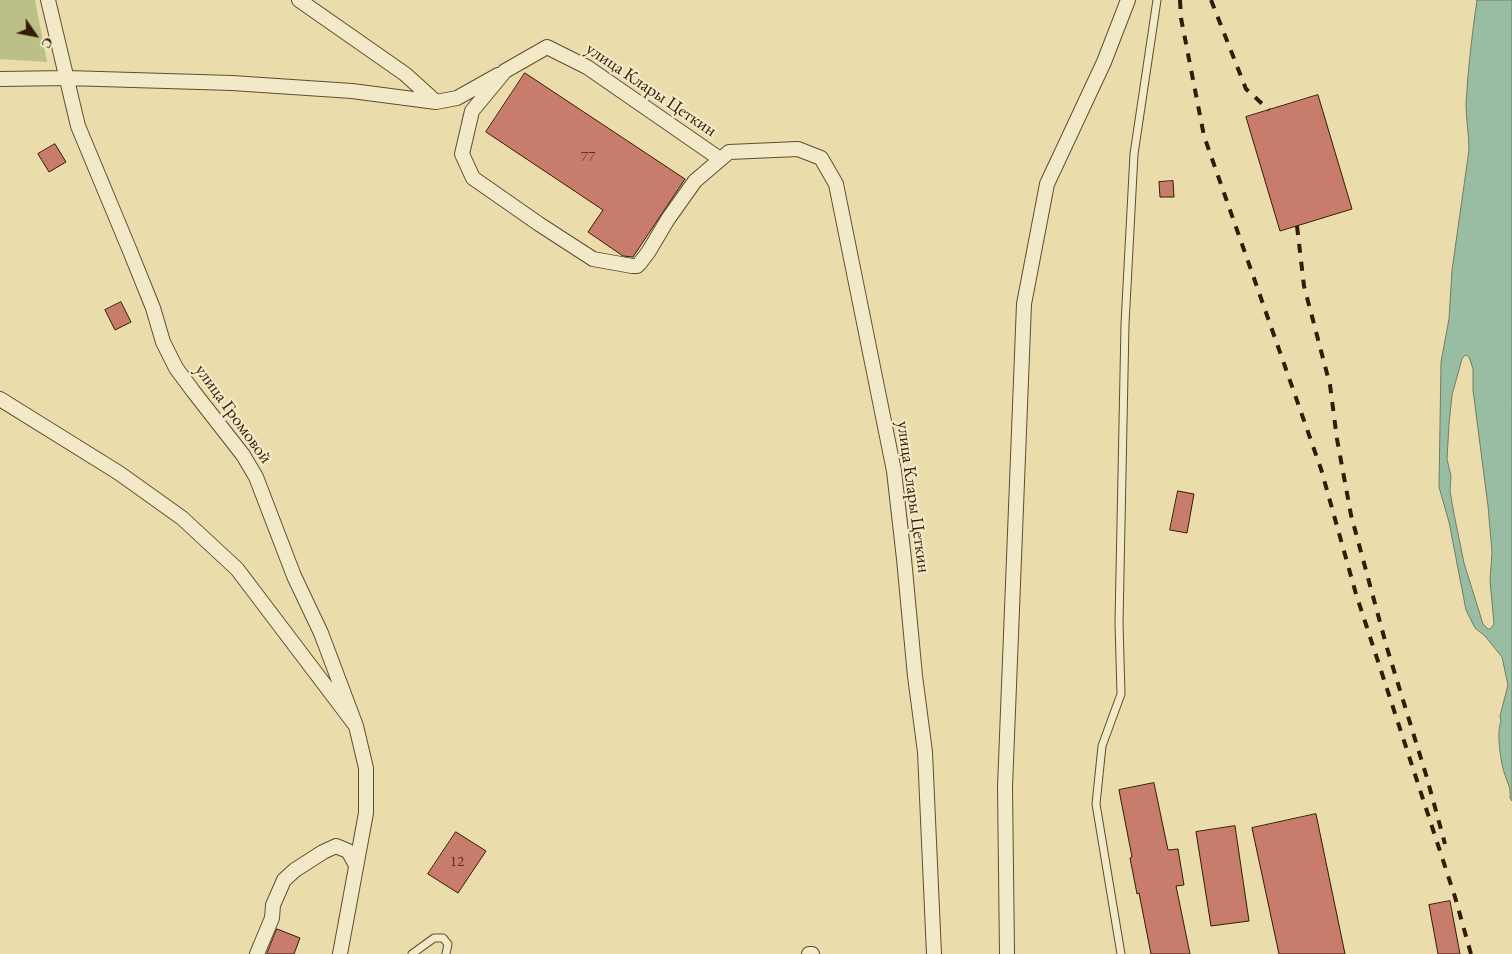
<!DOCTYPE html>
<html>
<head>
<meta charset="utf-8">
<style>
  body { margin:0 }
  #map { position:relative; width:1512px; height:954px; overflow:hidden; background:#ebddab; font-family:"EB Garamond",serif }
  canvas { display:block }
  .north { position:absolute; left:10px; top:10px; width:50px; height:50px; -webkit-text-stroke:4px #f2e9c8; paint-order:stroke; rotate:123deg; font-size:14px; font-weight:700; line-height:20px; text-align:center; color:#351b06 }
  .north::after { content:''; display:block; margin:auto; width:18px; height:22px; background:#351b06; clip-path:polygon(50% 0,100% 100%,50% 72%,0 100%) }
</style>
</head>
<body>
<div id="map">
<canvas width="1512" height="954"></canvas>
<div class="north">С</div>
</div>
<script>
const context = document.querySelector('canvas').getContext('2d');
context.lineJoin = 'round';
function paint(path, color) { context.fillStyle = color; context.fill(path, 'evenodd'); }
function strokePath(path, color, width, dash) { context.strokeStyle = color; context.lineWidth = width; context.lineCap = dash ? 'butt' : 'round'; context.setLineDash(dash || []); context.stroke(path); }
function write(font, color, halo, rows, align = 'center') {
  context.font = font + ' "EB Garamond",serif'; context.lineWidth = 4.5; context.setLineDash([]); context.textBaseline = 'middle'; context.strokeStyle = halo; context.fillStyle = color; for (const [text, x, y, turn = 0] of rows) {
    context.save(); context.translate(x, y); context.rotate((+turn || 0) * Math.PI / 180); context.textAlign = isNaN(turn) ? turn : align; if (halo) context.strokeText(text, 0, 0); context.fillText(text, 0, 0); context.restore();
  }
}
paint(new Path2D(`
  M 0,0 L 35,0 L 47,62 L 0,59 Z`), '#bcc086');
const water = new Path2D(`
  M 1477,0 L 1512,0 L 1512,801 L 1510,798 C 1511,788 1508,784 1505,775 C 1501,765 1496,731 1501,722 L 1500,716 L 1508,685 L 1502,657 L 1485,636 L 1475,628 L 1466,610 L 1449,522 L 1439,487 L 1441,362 L 1449,319 L 1452,270 L 1469,150 C 1469,135 1466,119 1466,104 C 1468,69 1472,34 1477,0 ZM 1466,355 L 1469,357 L 1473,369 L 1473,390 L 1488,506 L 1492,552 L 1490,580 L 1494,624 L 1490,629 L 1488,629 L 1483,624 L 1464,563 L 1454,514 L 1450,491 L 1451,476 L 1447,459 L 1449,424 L 1452,395 L 1462,359 Z`);
paint(water, '#99bda3');
strokePath(water, '#717c64', 1);
const building = new Path2D(`
  M 525,73 L 685,179 L 633,257 L 623,256 L 588,232 L 603,210 L 486,132 Z
  M 1318,95 L 1352,209 L 1280,231 L 1246,117 Z
  M 55,144 L 66,162 L 49,172 L 38,154 Z
  M 1173,181 L 1174,197 L 1160,197 L 1159,182 Z
  M 121,302 L 131,322 L 115,330 L 105,310 Z
  M 1178,491 L 1194,494 L 1187,533 L 1170,530 Z
  M 1154,783 L 1168,850 L 1178,849 L 1184,885 L 1176,886 L 1190,954 L 1151,954 L 1139,893 L 1137,894 L 1130,858 L 1132,857 L 1119,790 Z
  M 1316,814 L 1345,954 L 1279,954 L 1252,828 Z
  M 1235,826 L 1249,921 L 1211,926 L 1196,832 Z
  M 456,832 L 486,851 L 458,893 L 428,874 Z
  M 1450,901 L 1460,954 L 1438,954 L 1429,905 Z
  M 277,929 L 300,938 L 294,954 L 267,954 Z`);
paint(building, '#c87c6c');
strokePath(building, '#351b06', 1);
const lane = new Path2D(`
  M 412,954 L 434,938 L 443,938 L 448,944 L 446,954
  M 1121,954 L 1096,804 L 1102,746 L 1121,694 L 1119,623 L 1125,324 L 1134,154 L 1157,0`);
const street = new Path2D(`
  M 48,0 L 78,126 L 130,251 L 153,308 L 163,342 L 176,368 L 193,391 L 243,455 L 256,477 L 294,576 L 321,633 L 356,726
  M 299,0 L 405,74 L 436,102 L 457,98 L 498,75
  M 0,79 L 67,78 L 232,83 L 352,91 L 436,102
  M 720,159 L 587,67 L 547,47 L 505,71 L 472,111 L 462,154 L 473,178 L 539,224 L 593,259 L 632,266 L 637,266 L 640,263 L 649,251 L 668,219 L 695,181 L 729,152 L 798,149 L 821,158 L 836,184 L 894,471 L 904,559 L 915,676 L 925,752 L 934,954
  M 0,399 L 119,473 L 182,518 L 237,569 L 356,726 L 366,768 L 366,813 L 340,954
  M 257,954 L 272,918 L 273,905 L 284,880 L 295,870 L 323,852 L 336,846 L 348,851 L 356,865
  M 809,954 L 812,954
  M 1007,954 L 1005,787 L 1024,304 L 1047,184 L 1104,62 L 1128,0`);
strokePath(lane, '#624c2f', 9);
strokePath(street, '#624c2f', 16);
strokePath(lane, '#f2e9c8', 7);
strokePath(street, '#f2e9c8', 14);
strokePath(new Path2D(`
  M 1180,0 L 1181,18 L 1204,136 L 1321,469 L 1356,594 L 1455,897 L 1471,954
  M 1211,0 L 1246,89 L 1269,110
  M 1297,226 L 1304,286 L 1330,385 L 1337,439 L 1351,515 L 1387,648 L 1427,778 L 1445,844`), '#351b06', 4, [9, 9]);
write('15px', '#5a3320', null, [
  ["77",588,157],
  ["12",457,862]
]);
write('18px', '#351b06', '#f2e9c8', [
  ["улица Клары Цеткин",651,90,34],
  ["улица Громовой",233,414,54],
  ["улица Клары Цеткин",913,497,82]
]);
</script>
</body>
</html>
